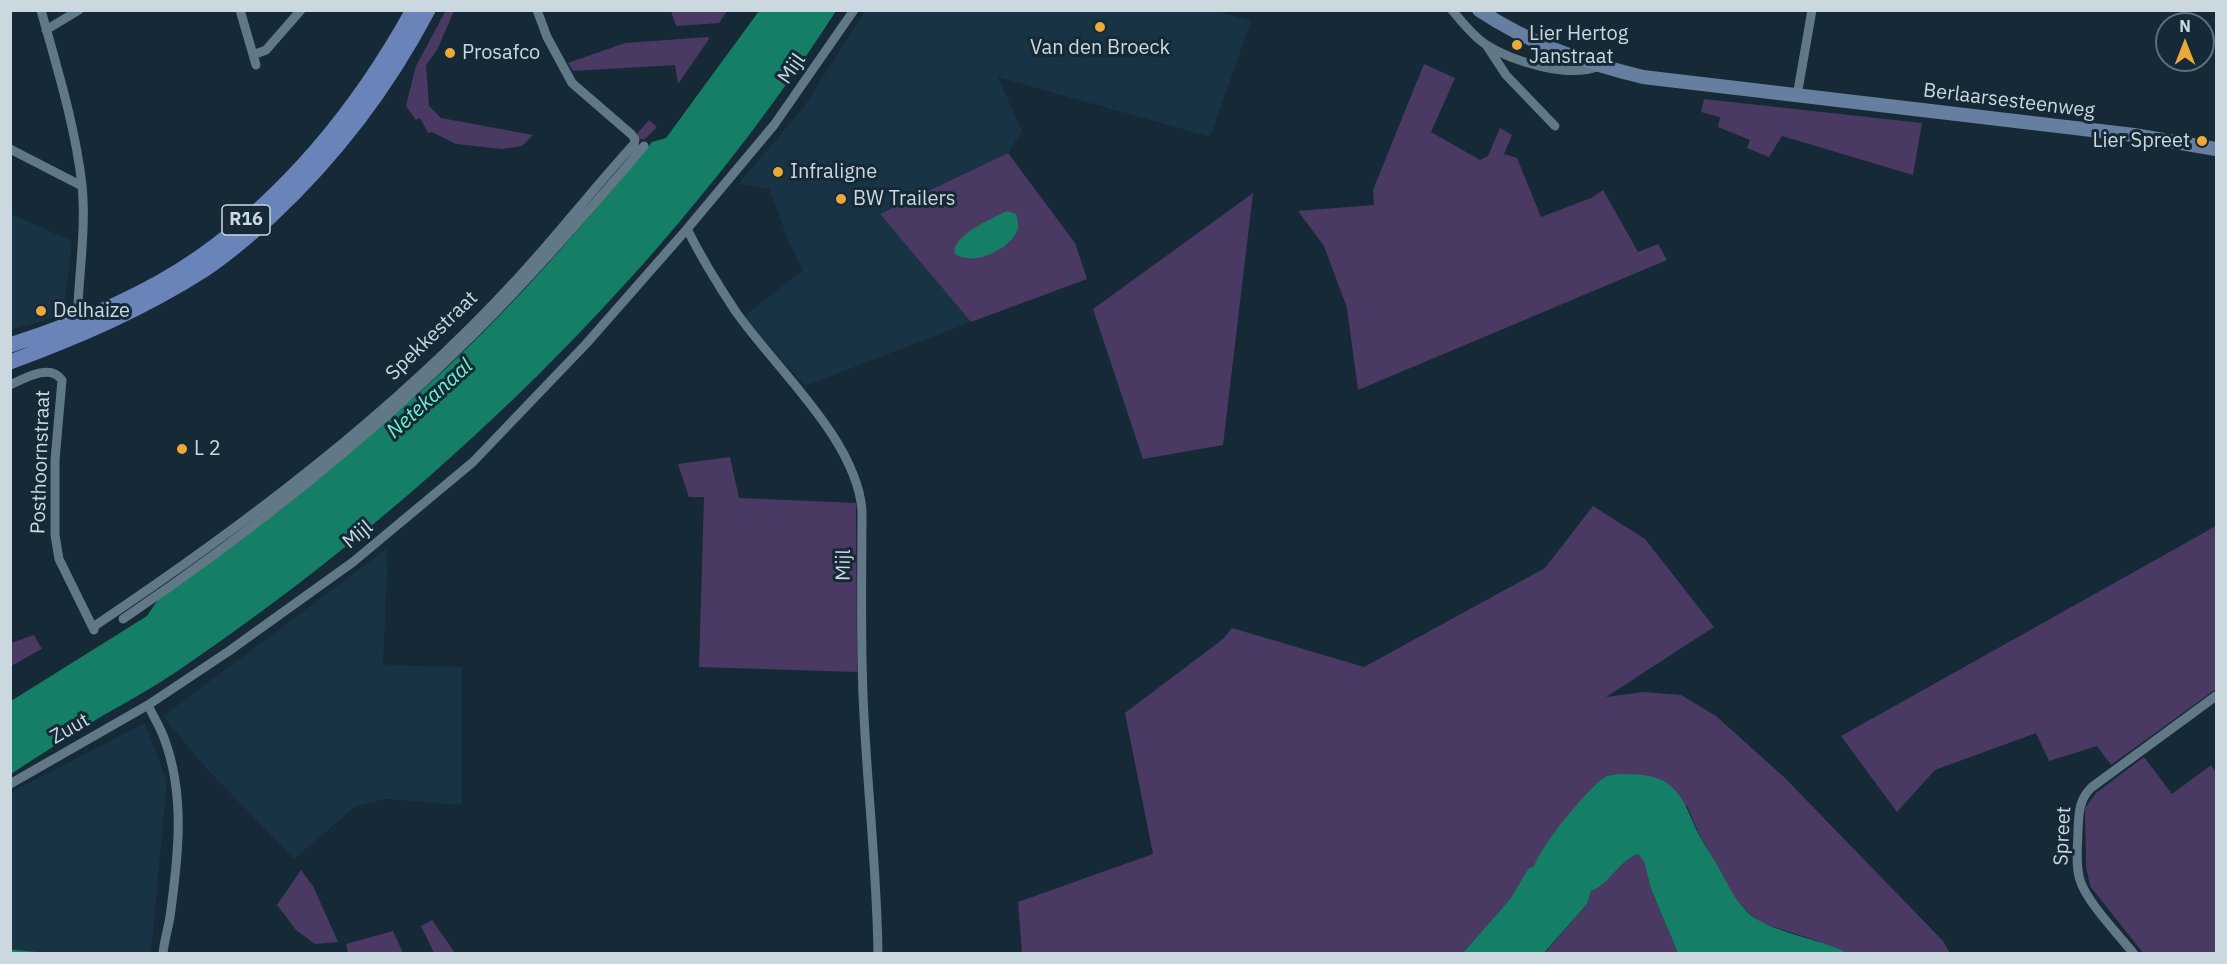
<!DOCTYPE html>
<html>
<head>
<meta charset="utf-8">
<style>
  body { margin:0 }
  #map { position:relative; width:2227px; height:964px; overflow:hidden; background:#152936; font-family:"IBM Plex Sans",sans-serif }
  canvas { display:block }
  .frame { position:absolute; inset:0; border:12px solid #ccd8e0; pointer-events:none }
  .north { position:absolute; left:2155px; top:12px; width:60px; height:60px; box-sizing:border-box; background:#152936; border:2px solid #5e6f7a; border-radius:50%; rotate:0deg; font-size:16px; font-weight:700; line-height:24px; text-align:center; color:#ccd8e0 }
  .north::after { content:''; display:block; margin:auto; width:21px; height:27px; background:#eba939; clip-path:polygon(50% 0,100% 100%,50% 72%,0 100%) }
</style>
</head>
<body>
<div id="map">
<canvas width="2227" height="964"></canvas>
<div class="frame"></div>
<div class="north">N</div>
</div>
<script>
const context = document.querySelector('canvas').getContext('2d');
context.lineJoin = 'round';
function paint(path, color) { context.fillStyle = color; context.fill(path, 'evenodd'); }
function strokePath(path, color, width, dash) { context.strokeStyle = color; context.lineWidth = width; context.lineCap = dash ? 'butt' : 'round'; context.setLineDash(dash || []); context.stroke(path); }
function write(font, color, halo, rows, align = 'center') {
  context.font = font + ' "IBM Plex Sans",sans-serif'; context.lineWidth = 6; context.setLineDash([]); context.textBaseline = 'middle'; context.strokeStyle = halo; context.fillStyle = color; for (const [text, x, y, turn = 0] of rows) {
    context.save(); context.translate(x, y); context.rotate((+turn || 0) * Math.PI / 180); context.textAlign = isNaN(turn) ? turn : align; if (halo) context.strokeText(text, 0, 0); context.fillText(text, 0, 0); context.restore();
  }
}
paint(new Path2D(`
  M 1214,10 L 1251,21 L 1210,137 L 998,77 L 1022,131 L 1008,153 L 880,214 L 971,322 L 805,386 L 743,317 L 803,270 L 790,245 L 769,189 L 738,184 L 803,108 L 865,11 Z
  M 11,214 L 72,241 L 63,315 L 11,330 Z
  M 388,548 L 383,665 L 462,667 L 462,805 L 385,799 L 356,806 L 294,859 L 205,767 L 163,716 Z
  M 145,723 L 167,782 L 151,953 L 11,953 L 11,792 Z`), '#183343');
paint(new Path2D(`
  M 446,10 L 454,11 L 437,50 L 426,65 L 429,106 L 441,118 L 533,135 L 522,146 L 502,149 L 456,144 L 432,132 L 428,133 L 420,118 L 416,120 L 406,106 L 416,66 Z
  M 671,11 L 671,10 L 727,11 L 719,23 L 676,26 Z
  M 708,37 L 709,39 L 678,84 L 675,65 L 573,71 L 568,63 L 625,43 Z
  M 1424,64 L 1455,78 L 1431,132 L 1480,160 L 1488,156 L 1500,128 L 1512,135 L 1504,154 L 1517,158 L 1541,217 L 1591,198 L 1603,190 L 1638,252 L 1658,244 L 1667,260 L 1358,390 L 1347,308 L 1324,246 L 1298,211 L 1374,205 L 1373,190 Z
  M 1704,99 L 1922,123 L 1913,175 L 1782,136 L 1769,157 L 1747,148 L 1750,140 L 1718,127 L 1720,117 L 1701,112 Z
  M 649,120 L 657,127 L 645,139 L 641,139 L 636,135 Z
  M 1008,153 L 1075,243 L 1087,279 L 971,322 L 880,214 Z
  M 1253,193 L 1223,445 L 1143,459 L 1093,309 Z
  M 730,457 L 739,498 L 856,503 L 857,672 L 699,667 L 704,497 L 689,497 L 678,464 Z
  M 1593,506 L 1645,539 L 1714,627 L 1606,697 L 1643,692 L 1681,695 L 1716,716 L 1785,778 L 1943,941 L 1950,953 L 1847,953 L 1815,940 L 1761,923 L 1737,903 L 1699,834 L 1687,806 L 1604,777 L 1548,842 L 1534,866 L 1528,869 L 1510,899 L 1463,953 L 1022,953 L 1018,902 L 1153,854 L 1125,713 L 1223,639 L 1232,628 L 1364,667 L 1545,568 Z
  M 2216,526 L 2216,689 L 2111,765 L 2097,746 L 2049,761 L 2036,733 L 1935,770 L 1897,812 L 1841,736 Z
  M 34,635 L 42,649 L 11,666 L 11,643 Z
  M 2144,757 L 2172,794 L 2211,765 L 2216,773 L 2216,953 L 2143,953 L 2090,886 L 2086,866 L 2085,808 L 2096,793 Z
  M 1638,854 L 1644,860 L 1651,889 L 1678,953 L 1544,954 L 1587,904 L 1591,891 L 1628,858 Z
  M 301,870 L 313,886 L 338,942 L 315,944 L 296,930 L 277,905 Z
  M 432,920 L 455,953 L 434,953 L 421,926 Z
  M 393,931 L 403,953 L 348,953 L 346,944 Z`), '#4a3a63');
paint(new Path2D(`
  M 759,11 L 836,11 C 669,270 431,500 176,672 C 152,688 127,702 102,716 C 71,735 41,754 11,774 L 11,701 L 147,616 L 159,598 C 234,540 312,483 385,422 C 485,340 570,241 652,142 L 666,138 Z
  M 1007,211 L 1016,214 C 1017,219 1019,223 1018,228 C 1012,249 972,268 954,253 C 954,234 992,219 1007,211 Z
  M 1620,774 C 1634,774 1652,774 1665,782 C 1683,793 1689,814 1697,831 C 1703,843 1710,853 1716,863 C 1728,883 1734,902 1752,916 C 1774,933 1819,938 1847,953 L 1678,953 L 1651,889 L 1644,861 L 1638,854 C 1618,861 1610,884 1591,891 L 1587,904 L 1544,953 L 1463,953 L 1510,899 L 1528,869 L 1534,866 C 1543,843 1582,796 1602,779 C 1606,775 1614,775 1620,774 Z`), '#157e66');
strokePath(new Path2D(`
  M 10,951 L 42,954`), '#157e66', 3);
strokePath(new Path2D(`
  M 41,10 C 57,68 75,125 82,185 C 86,224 80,265 78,305
  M 240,10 L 256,65
  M 1452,10 C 1463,23 1472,35 1485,44 C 1511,61 1569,79 1599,66
  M 46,30 L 79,10
  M 1487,46 L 1506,75 L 1555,126
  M 253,55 L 266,50 L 301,10
  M 1797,96 L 1812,10
  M 10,149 L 82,186
  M 687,229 C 701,257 718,285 736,312 C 776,369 856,439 862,510 C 862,579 860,648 864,716 C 868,795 877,874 878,954
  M 10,385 C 25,378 50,363 62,380 L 55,460 L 55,535 L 59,559 L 94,630
  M 123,619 C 247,535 366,441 473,335 C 533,275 589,211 644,146
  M 93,627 C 244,526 391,415 515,281 C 556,237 593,189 634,144 L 635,139 L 631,134 L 572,83 L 547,37 L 537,10
  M 148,705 C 153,716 160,727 164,738 C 186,796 178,858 170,917 C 168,929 164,941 163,954
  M 10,784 L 148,705 L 229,651 L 353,562 L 473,462 L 586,344 L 687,229 L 774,125 L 854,10
  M 2134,954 C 2119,935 2086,901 2080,880 C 2075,864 2078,845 2078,829 C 2079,812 2079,799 2092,787 L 2216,696`), '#617886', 9);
strokePath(new Path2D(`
  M 1479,10 C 1530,44 1585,63 1643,77 L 2134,135 L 2216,149`), '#667ea0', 14);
strokePath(new Path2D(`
  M 10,345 C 76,324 143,297 200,257 C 289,193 360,106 413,10
  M 10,362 C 78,337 143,309 204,270 C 228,254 250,235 271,216 C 335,156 387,88 428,10`), '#6a83b9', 15);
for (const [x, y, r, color] of [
  [1100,27,6,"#eba939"],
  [1517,45,6,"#eba939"],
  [450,53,6,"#eba939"],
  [2202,141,6,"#eba939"],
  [778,172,6,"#eba939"],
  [841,199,6,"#eba939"],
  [41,311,6,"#eba939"],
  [182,449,6,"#eba939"]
]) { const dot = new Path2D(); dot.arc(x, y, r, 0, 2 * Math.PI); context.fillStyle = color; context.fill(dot); strokePath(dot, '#152936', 2); }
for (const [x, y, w] of [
  [246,220,48]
]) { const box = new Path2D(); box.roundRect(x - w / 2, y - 15, w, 30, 4.5); context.fillStyle = '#152936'; context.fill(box); strokePath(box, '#ccd8e0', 1.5); }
write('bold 18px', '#ccd8e0', null, [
  ["R16",246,220]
]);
write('20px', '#ccd8e0', '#152936', [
  ["Lier Hertog",1529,34],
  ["Janstraat",1529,57],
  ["Van den Broeck",1100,48,"center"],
  ["Prosafco",462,53],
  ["Lier Spreet",2190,141,"right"],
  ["Infraligne",790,172],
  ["BW Trailers",853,199],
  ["Delhaize",53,311],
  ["L 2",194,449]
], 'left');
write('20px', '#ccd8e0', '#152936', [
  ["Mijl",792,69,-55],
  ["Berlaarsesteenweg",2009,101,7],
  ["Spekkestraat",432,336,-44],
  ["Posthoornstraat",41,462,-88],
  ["Mijl",358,535,-40],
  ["Mijl",844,565,-89],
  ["Zuut",70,729,-30],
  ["Spreet",2063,836,-87]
]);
write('italic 21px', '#70f2ce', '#152936', [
  ["Netekanaal",430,399,-42]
]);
</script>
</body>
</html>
